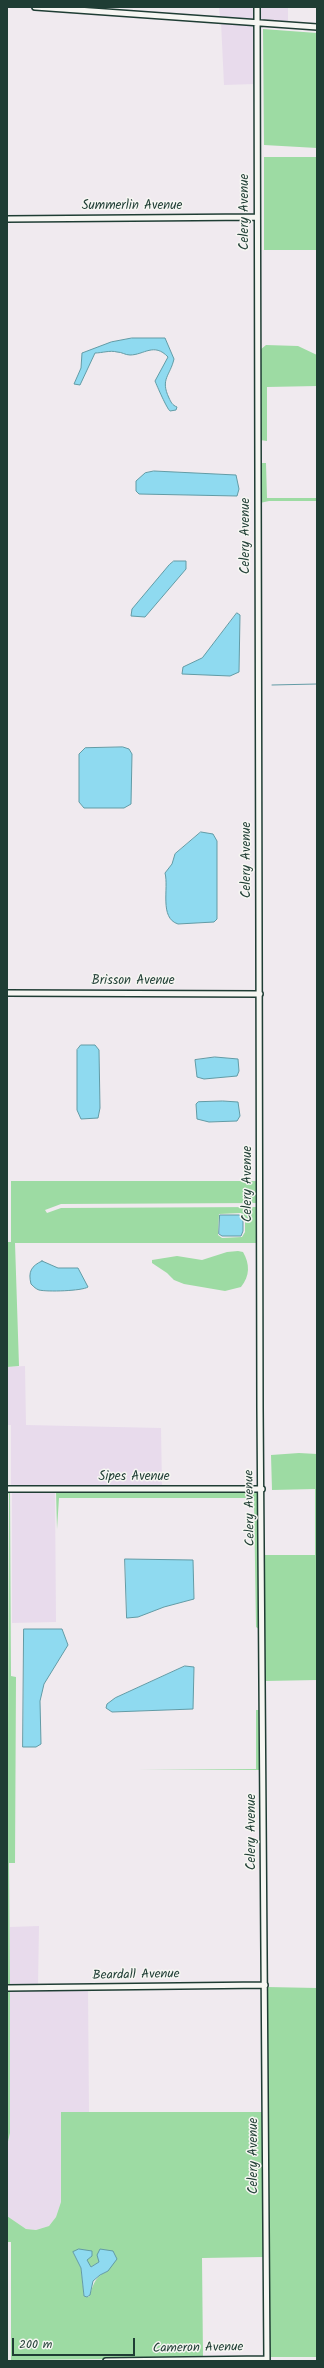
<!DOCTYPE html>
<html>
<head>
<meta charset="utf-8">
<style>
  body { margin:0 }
  #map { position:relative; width:324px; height:2368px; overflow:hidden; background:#f0eaef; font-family:Kalam,sans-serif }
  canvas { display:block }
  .frame { position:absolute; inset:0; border:8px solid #1f3d34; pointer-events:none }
  .scale { position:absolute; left:12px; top:2338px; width:123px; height:18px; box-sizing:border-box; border:2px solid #1f3d34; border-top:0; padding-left:5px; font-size:12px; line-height:14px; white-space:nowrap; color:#1f3d34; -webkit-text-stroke:3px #f6f6f2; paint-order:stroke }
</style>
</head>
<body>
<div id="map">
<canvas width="324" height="2368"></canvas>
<div class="frame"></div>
<div class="scale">200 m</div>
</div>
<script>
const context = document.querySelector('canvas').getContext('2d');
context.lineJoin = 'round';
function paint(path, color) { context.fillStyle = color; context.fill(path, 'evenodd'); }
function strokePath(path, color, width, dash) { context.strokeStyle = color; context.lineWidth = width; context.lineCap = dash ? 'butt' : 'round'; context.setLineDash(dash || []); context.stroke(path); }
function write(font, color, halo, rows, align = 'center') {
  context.font = font + ' Kalam,sans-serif'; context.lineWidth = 3; context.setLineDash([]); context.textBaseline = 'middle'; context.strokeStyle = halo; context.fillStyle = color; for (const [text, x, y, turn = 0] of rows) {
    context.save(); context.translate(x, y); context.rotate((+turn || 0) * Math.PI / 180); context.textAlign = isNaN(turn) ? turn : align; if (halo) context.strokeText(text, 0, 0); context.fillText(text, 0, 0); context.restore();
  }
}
paint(new Path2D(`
  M 219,7 L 255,7 L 255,20 L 220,18 Z
  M 260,7 L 288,7 L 288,23 L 260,21 Z
  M 221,22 L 255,25 L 255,84 L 224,85 Z
  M 25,1366 L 26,1425 L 161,1428 L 162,1487 L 11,1487 L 11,1425 L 7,1425 L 7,1367 Z
  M 12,1492 L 55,1493 L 56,1622 L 12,1623 Z
  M 39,1926 L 38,1986 L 10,1986 L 10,1927 Z
  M 88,1989 L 89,2112 L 61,2112 L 61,2202 L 56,2217 L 49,2226 L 36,2230 L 26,2229 L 7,2216 L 7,2146 L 10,2133 L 10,1990 Z`), '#e8dbec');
paint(new Path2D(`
  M 263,29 L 317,33 L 317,148 L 264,145 Z
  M 264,157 L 317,157 L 317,250 L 264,250 Z
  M 266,345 L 298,346 L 317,355 L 317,386 L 267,387 L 267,441 L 260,440 L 260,350 Z
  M 260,463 L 266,463 L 267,498 L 317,498 L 317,501 L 269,501 L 260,503 Z
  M 11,1181 L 258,1181 L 258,1203 L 61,1204 L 45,1210 L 47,1213 L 61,1208 L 258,1207 L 258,1243 L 15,1243 L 19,1366 L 7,1367 L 7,1242 L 11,1242 ZM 241,1213 L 245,1217 L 245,1232 L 242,1237 L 222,1238 L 218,1235 L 219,1214 Z
  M 238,1251 L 243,1252 C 250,1264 250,1276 241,1287 L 225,1291 L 184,1284 L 174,1280 L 167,1273 L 152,1263 L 152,1260 L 177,1256 L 202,1260 L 227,1252 Z
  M 299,1453 L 317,1454 L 317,1680 L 265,1681 L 264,1555 L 315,1555 L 315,1489 L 272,1490 L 271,1455 Z
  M 10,1491 L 11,1676 L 16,1677 L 15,1863 L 9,1863 L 10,1986 L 7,1986 L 9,1494 L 7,1492 Z
  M 56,1491 L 259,1493 L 260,1630 L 256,1627 L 254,1498 L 59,1498 L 57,1529 Z
  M 256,1710 L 261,1710 L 261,1770 L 138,1770 L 256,1769 Z
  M 267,1987 L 317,1988 L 317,2357 L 269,2357 Z
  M 7,1990 L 10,1990 L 10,2133 L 7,2146 Z
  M 61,2112 L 263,2112 L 264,2257 L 202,2258 L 203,2358 L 11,2360 L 11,2242 L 7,2242 L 7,2216 L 26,2229 L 36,2230 L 49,2226 L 56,2217 L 61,2202 ZM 73,2252 L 89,2258 L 87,2260 L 89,2266 L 91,2267 L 99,2262 L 108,2271 C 94,2277 94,2284 89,2297 L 84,2296 L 81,2268 Z`), '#9ddba3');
const water = new Path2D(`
  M 132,338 L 165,338 L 174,359 C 170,376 160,379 169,398 C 171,402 172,405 177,407 L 176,410 L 170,411 C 167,409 157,386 155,381 L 168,357 C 154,342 144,355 130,355 C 125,355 122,352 117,352 C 110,350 102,353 95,353 L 80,385 L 74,384 L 81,368 L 82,353 L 111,342 Z
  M 154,471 L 236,475 L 239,489 L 237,496 L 139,494 L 136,491 L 136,481 L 145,473 Z
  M 174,561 L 186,561 L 186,569 L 145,617 L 131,616 L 132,609 L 169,565 Z
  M 237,613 L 240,615 L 239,672 L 230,676 L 182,674 L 183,667 L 202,658 Z
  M 123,747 L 129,749 L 132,754 L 131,804 L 124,808 L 84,808 L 79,802 L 79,754 L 85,748 Z
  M 201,832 L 213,834 L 217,841 L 217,919 L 214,922 L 178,924 C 159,918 169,888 165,873 L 172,864 L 175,854 Z
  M 81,1045 L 95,1045 L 99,1050 L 100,1108 L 98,1118 L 81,1119 L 77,1110 L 77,1050 Z
  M 215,1057 L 238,1059 L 239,1071 L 237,1076 L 204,1079 L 197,1077 L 195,1060 Z
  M 223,1101 L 238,1102 L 240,1116 L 237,1121 L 209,1122 L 197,1119 L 196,1104 L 198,1102 Z
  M 220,1215 L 239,1215 L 243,1217 L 243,1231 L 241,1236 L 222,1236 L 219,1234 Z
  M 42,1261 L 58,1268 L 78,1268 L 88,1287 C 82,1291 47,1292 39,1290 C 36,1289 34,1287 31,1284 C 28,1272 31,1266 42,1261 Z
  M 125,1559 L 193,1560 L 194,1599 L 164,1607 L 138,1617 L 127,1618 Z
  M 24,1629 L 62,1629 L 68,1645 L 44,1684 L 40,1701 L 41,1744 L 36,1747 L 23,1747 Z
  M 185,1666 L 194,1667 L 193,1709 L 112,1712 L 106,1708 L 107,1704 L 115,1698 Z
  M 79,2249 L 92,2251 L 92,2256 L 87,2260 L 91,2267 L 99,2262 L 97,2255 L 100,2249 L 113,2251 L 117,2259 L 108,2271 L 100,2275 L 93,2281 L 90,2295 L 87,2297 L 84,2296 L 81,2268 L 73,2252 Z`);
paint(water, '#8fdaf0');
strokePath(water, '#629ba5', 1);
strokePath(new Path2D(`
  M 272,685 L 317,684`), '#629ba5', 1);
const secondary = new Path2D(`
  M 35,7 L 317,27
  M 257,7 L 260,1408 L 267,2361
  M 7,219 L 257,217
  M 7,993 L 260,994
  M 7,1489 L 262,1489
  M 7,1988 L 265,1985
  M 106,2361 L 267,2359`);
strokePath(secondary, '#1f3d34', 8);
strokePath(secondary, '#f6f6f2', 5);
write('13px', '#1f3d34', '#f6f6f2', [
  ["Summerlin Avenue",132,207],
  ["Celery Avenue",246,212,-90],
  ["Celery Avenue",247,536,-90],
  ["Celery Avenue",248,860,-90],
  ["Brisson Avenue",133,982],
  ["Celery Avenue",249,1184,-90],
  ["Sipes Avenue",134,1478],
  ["Celery Avenue",251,1508,-91],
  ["Celery Avenue",253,1832,-90],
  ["Beardall Avenue",136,1976,-1],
  ["Celery Avenue",255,2156,-90],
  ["Cameron Avenue",198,2349,-1]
]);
</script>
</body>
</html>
